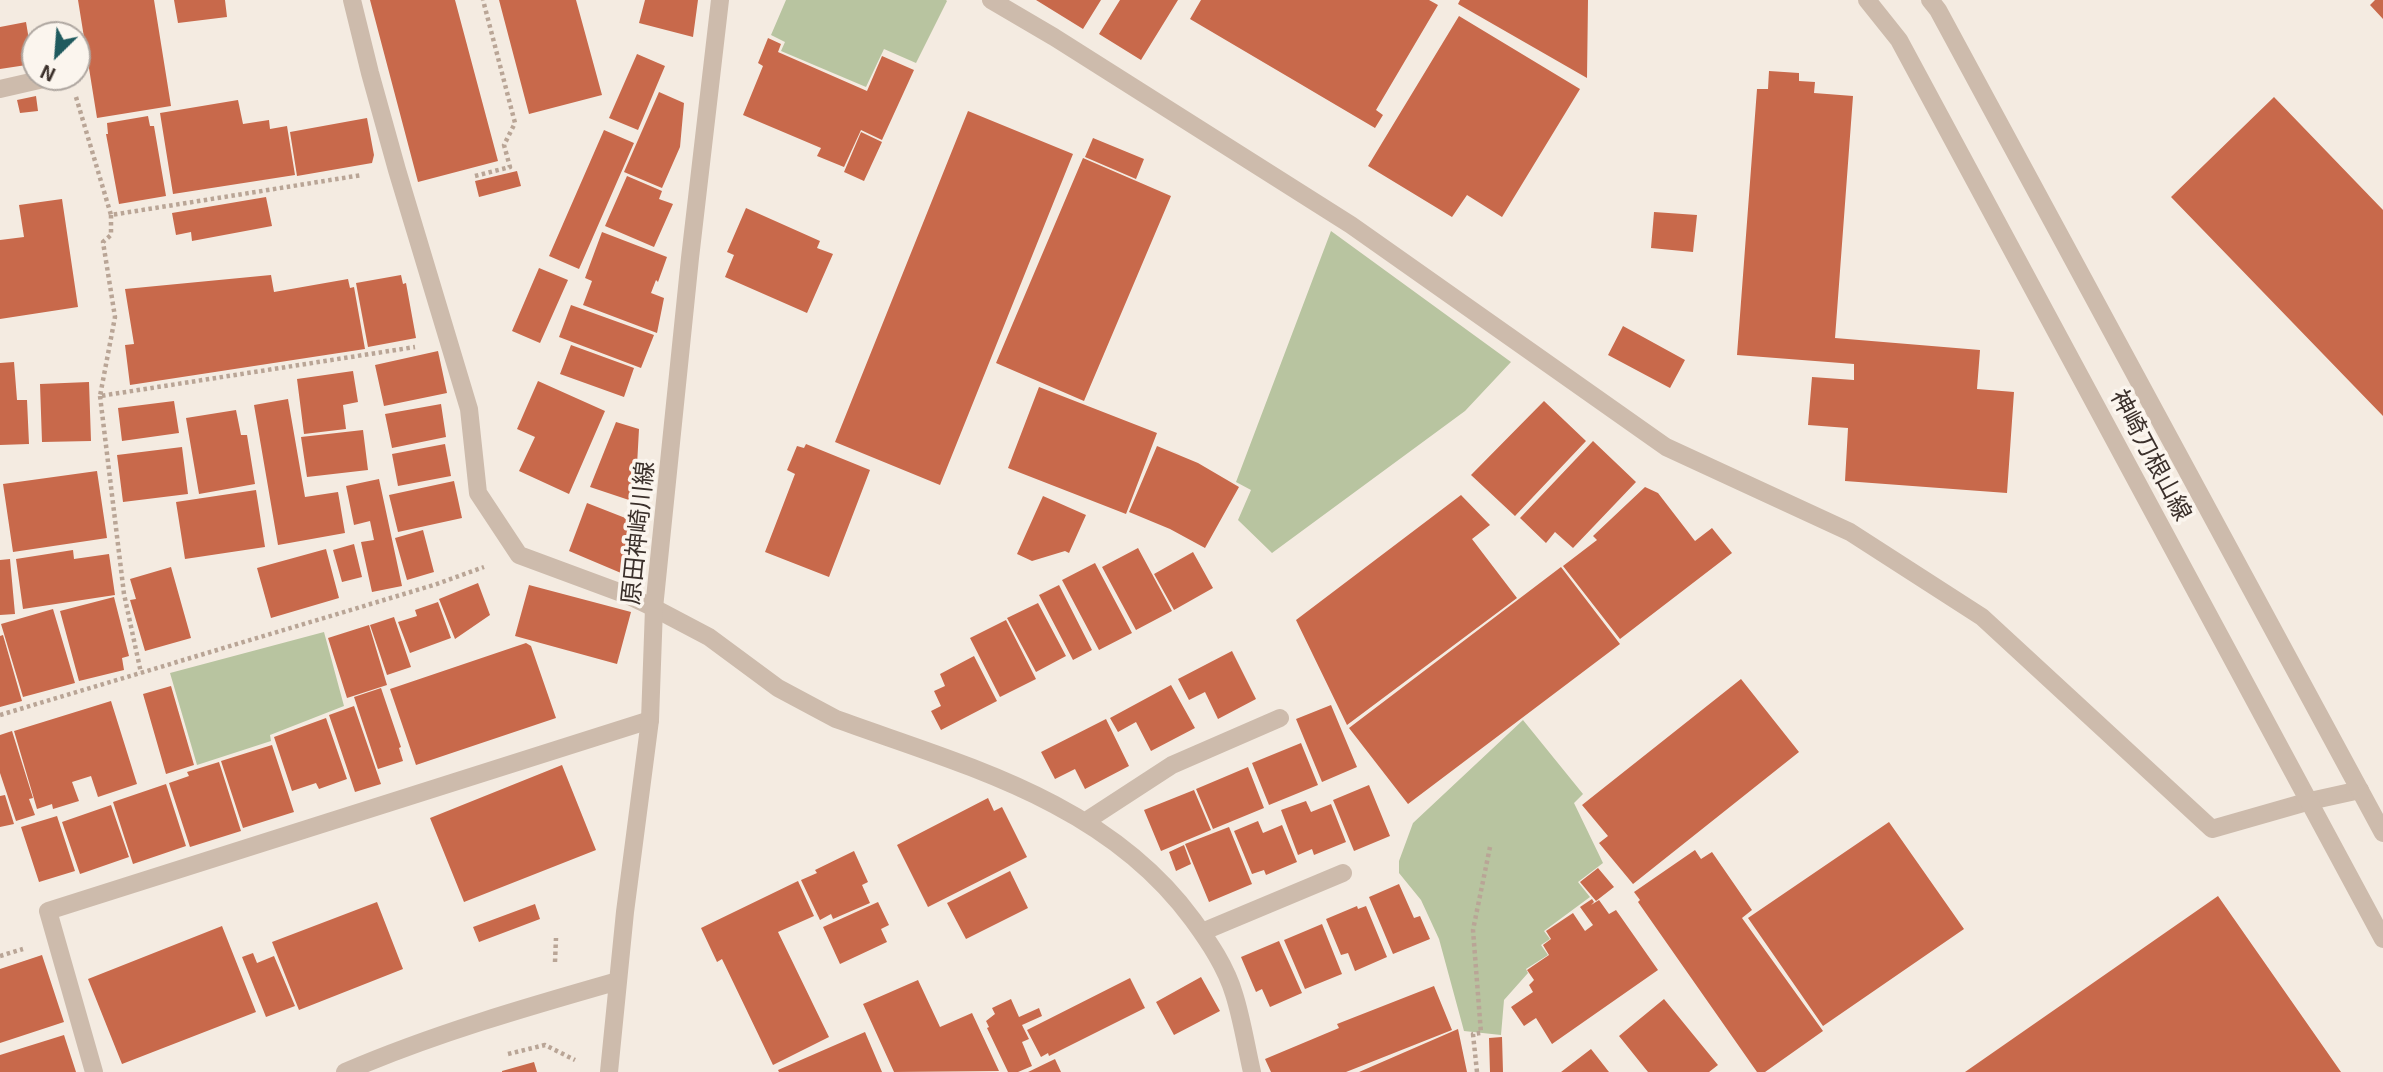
<!DOCTYPE html>
<html>
<head>
<meta charset="utf-8">
<style>
  body { margin:0 }
  #map { position:relative; width:2383px; height:1072px; overflow:hidden; background:#f4ebe1; font-family:"Exo 2",sans-serif }
  canvas { display:block }
  .north { position:absolute; left:21px; top:21px; width:70px; height:70px; box-sizing:border-box; background:#fbf5ee; border:2px solid #aea6a0; border-radius:50%; rotate:205deg; font-size:19px; font-weight:700; line-height:28px; text-align:center; color:#3b302b }
  .north::after { content:''; display:block; margin:auto; width:24px; height:32px; background:#1f5a5e; clip-path:polygon(50% 0,100% 100%,50% 72%,0 100%) }
</style>
</head>
<body>
<div id="map">
<canvas width="2383" height="1072"></canvas>
<div class="north">N</div>
</div>
<script>
const context = document.querySelector('canvas').getContext('2d');
context.lineJoin = 'round';
function paint(path, color) { context.fillStyle = color; context.fill(path, 'evenodd'); }
function strokePath(path, color, width, dash) { context.strokeStyle = color; context.lineWidth = width; context.lineCap = dash ? 'butt' : 'round'; context.setLineDash(dash || []); context.stroke(path); }
function write(font, color, halo, rows, align = 'center') {
  context.font = font + ' "Exo 2","Noto Sans JP",sans-serif'; context.lineWidth = 7; context.setLineDash([]); context.textBaseline = 'middle'; context.strokeStyle = halo; context.fillStyle = color; for (const [text, x, y, turn = 0] of rows) {
    context.save(); context.translate(x, y); context.rotate((+turn || 0) * Math.PI / 180); context.textAlign = isNaN(turn) ? turn : align; if (halo) context.strokeText(text, 0, 0); context.fillText(text, 0, 0); context.restore();
  }
}
paint(new Path2D(`
  M 786,0 L 946,0 L 947,1 L 916,63 L 884,49 L 866,87 L 781,51 L 785,42 L 771,35 Z
  M 1331,231 L 1511,362 L 1465,411 L 1272,553 L 1238,520 L 1251,490 L 1236,482 Z
  M 324,632 L 344,706 L 270,735 L 271,741 L 197,765 L 170,673 Z
  M 1523,720 L 1583,794 L 1574,803 L 1603,863 L 1578,882 L 1590,897 L 1544,931 L 1550,939 L 1541,945 L 1548,955 L 1526,969 L 1528,973 L 1504,1000 L 1501,1035 L 1464,1031 L 1439,939 L 1421,900 L 1399,873 L 1399,861 L 1413,823 Z`), '#b8c4a0');
paint(new Path2D(`
  M 78,0 L 154,0 L 171,106 L 97,118 Z
  M 174,0 L 225,0 L 227,17 L 178,23 Z
  M 370,0 L 455,0 L 498,161 L 418,182 Z
  M 499,0 L 576,0 L 602,95 L 529,114 Z
  M 645,0 L 698,0 L 693,37 L 639,23 Z
  M 1036,0 L 1101,0 L 1083,29 Z
  M 1120,0 L 1178,0 L 1141,60 L 1099,34 Z
  M 1201,0 L 1429,0 L 1438,5 L 1376,110 L 1383,115 L 1375,128 L 1190,19 Z
  M 1460,0 L 1588,0 L 1587,78 L 1458,4 Z
  M 2375,0 L 2383,0 L 2383,19 L 2370,5 Z
  M 1459,16 L 1580,89 L 1502,217 L 1467,195 L 1452,217 L 1368,166 Z
  M 26,22 L 33,64 L 0,69 L 0,27 Z
  M 768,38 L 781,44 L 778,52 L 867,91 L 882,56 L 914,70 L 882,140 L 861,130 L 844,167 L 817,156 L 821,148 L 743,115 L 763,66 L 758,63 Z
  M 637,54 L 665,66 L 638,130 L 609,118 Z
  M 1769,71 L 1799,73 L 1799,81 L 1815,82 L 1814,93 L 1853,96 L 1835,338 L 1980,350 L 1977,389 L 2014,392 L 2007,493 L 1845,481 L 1848,428 L 1808,425 L 1812,377 L 1854,380 L 1854,364 L 1737,355 L 1757,89 L 1768,89 Z
  M 659,92 L 684,103 L 680,147 L 662,188 L 624,172 Z
  M 36,96 L 38,111 L 20,113 L 17,100 Z
  M 2274,97 L 2383,210 L 2383,416 L 2171,197 Z
  M 238,100 L 243,124 L 269,120 L 270,129 L 287,126 L 295,175 L 173,194 L 160,113 Z
  M 968,111 L 1073,154 L 940,485 L 835,442 Z
  M 148,116 L 150,126 L 154,126 L 166,196 L 119,204 L 106,134 L 108,134 L 107,123 Z
  M 367,118 L 374,155 L 372,163 L 297,176 L 290,132 Z
  M 604,130 L 634,143 L 579,269 L 549,256 Z
  M 861,132 L 882,142 L 864,181 L 844,172 Z
  M 1093,138 L 1144,159 L 1136,179 L 1085,157 Z
  M 1083,158 L 1171,196 L 1084,401 L 996,363 Z
  M 517,171 L 521,186 L 479,197 L 475,181 Z
  M 627,176 L 662,191 L 659,199 L 673,204 L 654,247 L 605,226 Z
  M 266,197 L 272,226 L 192,241 L 191,232 L 176,235 L 172,213 Z
  M 62,199 L 78,307 L 0,319 L 0,240 L 24,237 L 19,205 Z
  M 746,208 L 820,241 L 817,248 L 833,254 L 807,313 L 725,277 L 734,255 L 727,252 Z
  M 1654,212 L 1697,215 L 1693,252 L 1651,248 Z
  M 602,232 L 667,257 L 658,282 L 656,280 L 651,293 L 664,298 L 657,333 L 583,305 L 592,281 L 585,278 Z
  M 539,268 L 568,280 L 540,343 L 512,331 Z
  M 271,275 L 274,292 L 348,279 L 350,288 L 354,287 L 365,349 L 130,385 L 125,345 L 134,344 L 125,289 Z
  M 401,275 L 403,284 L 406,283 L 416,338 L 368,347 L 356,283 Z
  M 571,305 L 654,335 L 641,368 L 559,337 Z
  M 1623,326 L 1685,360 L 1670,388 L 1608,355 Z
  M 571,345 L 634,368 L 624,397 L 560,374 Z
  M 438,351 L 447,393 L 384,406 L 375,365 Z
  M 14,362 L 17,400 L 27,400 L 29,444 L 0,445 L 0,363 Z
  M 353,371 L 358,402 L 343,405 L 346,429 L 304,434 L 297,379 Z
  M 538,381 L 605,411 L 569,494 L 519,471 L 535,437 L 517,429 Z
  M 89,382 L 91,441 L 42,442 L 40,384 Z
  M 1039,387 L 1157,433 L 1126,514 L 1008,468 Z
  M 288,399 L 305,497 L 338,492 L 345,533 L 278,545 L 254,405 Z
  M 174,401 L 179,433 L 122,441 L 118,408 Z
  M 1544,401 L 1586,441 L 1515,516 L 1471,475 Z
  M 441,404 L 446,437 L 392,448 L 385,414 Z
  M 236,410 L 241,435 L 247,435 L 255,484 L 199,494 L 186,418 Z
  M 616,422 L 639,429 L 635,502 L 590,487 Z
  M 363,430 L 368,470 L 307,477 L 301,437 Z
  M 1593,441 L 1636,482 L 1573,548 L 1555,532 L 1546,543 L 1520,518 Z
  M 445,444 L 451,476 L 398,486 L 392,454 Z
  M 806,444 L 870,470 L 829,577 L 765,552 L 795,474 L 787,470 L 797,446 L 804,448 Z
  M 1157,446 L 1198,463 L 1239,487 L 1205,548 L 1170,529 L 1129,512 Z
  M 182,447 L 188,494 L 123,502 L 117,455 Z
  M 97,471 L 107,538 L 13,552 L 3,484 Z
  M 379,479 L 402,586 L 372,592 L 361,542 L 374,540 L 370,521 L 354,525 L 346,486 Z
  M 454,481 L 462,518 L 398,532 L 389,495 Z
  M 1645,487 L 1658,493 L 1695,541 L 1712,528 L 1732,553 L 1620,639 L 1563,566 L 1597,540 L 1593,536 Z
  M 256,490 L 265,547 L 185,559 L 176,502 Z
  M 1461,495 L 1490,525 L 1472,539 L 1517,598 L 1347,725 L 1296,620 Z
  M 1043,496 L 1086,515 L 1069,553 L 1065,551 L 1032,561 L 1017,554 Z
  M 587,503 L 633,521 L 634,550 L 630,568 L 621,573 L 569,551 Z
  M 423,530 L 434,572 L 407,580 L 395,538 Z
  M 354,544 L 362,577 L 342,582 L 333,550 Z
  M 1138,548 L 1172,611 L 1136,630 L 1102,567 Z
  M 326,549 L 339,598 L 271,618 L 257,568 Z
  M 73,550 L 74,559 L 109,554 L 115,595 L 23,609 L 16,559 Z
  M 1193,552 L 1213,588 L 1174,610 L 1154,574 Z
  M 10,559 L 15,614 L 0,615 L 0,560 Z
  M 1095,563 L 1132,633 L 1099,650 L 1062,580 Z
  M 171,567 L 191,638 L 145,651 L 130,600 L 136,599 L 130,579 Z
  M 1561,567 L 1620,644 L 1408,804 L 1349,728 Z
  M 478,583 L 490,615 L 455,639 L 439,599 Z
  M 529,585 L 631,612 L 617,664 L 515,636 Z
  M 1059,585 L 1092,650 L 1073,660 L 1039,595 Z
  M 114,597 L 129,656 L 122,658 L 124,670 L 79,681 L 60,611 Z
  M 438,602 L 451,638 L 410,653 L 398,622 L 417,616 L 415,610 Z
  M 1038,603 L 1066,656 L 1036,672 L 1007,618 Z
  M 53,609 L 75,683 L 23,697 L 1,624 Z
  M 394,617 L 411,667 L 387,675 L 370,625 Z
  M 1006,620 L 1036,679 L 1000,697 L 970,638 Z
  M 369,625 L 387,685 L 347,698 L 328,638 Z
  M 3,635 L 22,701 L 0,707 L 0,636 Z
  M 526,643 L 531,646 L 556,718 L 416,765 L 390,689 Z
  M 1232,651 L 1256,699 L 1218,719 L 1205,692 L 1189,700 L 1178,679 Z
  M 974,656 L 997,701 L 941,730 L 931,711 L 941,706 L 934,691 L 945,686 L 940,674 Z
  M 1741,679 L 1799,752 L 1633,884 L 1599,843 L 1608,836 L 1582,805 Z
  M 1171,685 L 1195,728 L 1151,751 L 1136,722 L 1118,732 L 1110,718 Z
  M 171,686 L 194,765 L 166,774 L 143,694 Z
  M 381,688 L 401,747 L 399,748 L 403,761 L 378,769 L 354,697 Z
  M 111,701 L 137,784 L 98,797 L 91,776 L 72,782 L 79,801 L 53,809 L 52,804 L 37,809 L 14,731 Z
  M 1331,705 L 1357,767 L 1322,782 L 1296,719 Z
  M 354,706 L 381,784 L 355,792 L 329,715 Z
  M 326,718 L 347,779 L 319,789 L 316,783 L 292,791 L 274,737 Z
  M 1106,719 L 1129,766 L 1085,789 L 1075,769 L 1055,779 L 1041,752 Z
  M 12,731 L 33,798 L 29,799 L 35,815 L 16,821 L 0,773 L 0,735 Z
  M 1301,743 L 1318,785 L 1269,805 L 1252,763 Z
  M 272,745 L 294,812 L 243,828 L 221,761 Z
  M 219,762 L 241,831 L 190,847 L 169,783 L 189,776 L 187,772 Z
  M 562,765 L 596,850 L 464,902 L 430,818 Z
  M 1248,767 L 1264,808 L 1213,829 L 1196,789 Z
  M 166,784 L 186,846 L 133,864 L 113,802 Z
  M 1369,785 L 1390,836 L 1354,851 L 1333,800 Z
  M 1194,790 L 1211,830 L 1161,851 L 1144,810 Z
  M 5,795 L 14,824 L 0,827 L 0,796 Z
  M 988,798 L 994,811 L 1002,807 L 1027,857 L 928,907 L 897,845 Z
  M 1306,801 L 1311,812 L 1331,804 L 1346,842 L 1314,855 L 1312,849 L 1298,855 L 1281,810 Z
  M 111,805 L 129,857 L 80,874 L 62,822 Z
  M 57,816 L 75,871 L 39,882 L 21,827 Z
  M 1258,821 L 1263,833 L 1282,825 L 1297,862 L 1266,875 L 1264,870 L 1252,874 L 1234,831 Z
  M 1889,822 L 1964,929 L 1823,1026 L 1748,918 Z
  M 1229,827 L 1252,884 L 1209,902 L 1185,844 Z
  M 1184,845 L 1191,864 L 1176,871 L 1169,852 Z
  M 1695,850 L 1701,859 L 1712,852 L 1752,910 L 1742,918 L 1823,1031 L 1765,1072 L 1757,1072 L 1638,902 L 1640,900 L 1634,892 Z
  M 854,851 L 868,882 L 862,885 L 870,903 L 833,919 L 831,914 L 820,920 L 801,880 L 817,873 L 815,870 Z
  M 1598,868 L 1614,887 L 1596,901 L 1580,882 Z
  M 1010,871 L 1028,908 L 966,939 L 947,903 Z
  M 798,881 L 814,916 L 778,932 L 829,1037 L 773,1065 L 722,959 L 717,962 L 701,928 Z
  M 1399,884 L 1414,918 L 1420,916 L 1430,939 L 1393,954 L 1369,897 Z
  M 2218,896 L 2341,1072 L 1965,1072 Z
  M 1592,899 L 1594,902 L 1591,905 L 1599,900 L 1609,914 L 1616,910 L 1658,970 L 1552,1044 L 1536,1018 L 1524,1026 L 1511,1007 L 1533,992 L 1529,985 L 1534,980 L 1527,970 L 1549,955 L 1543,945 L 1551,939 L 1546,931 L 1573,913 L 1585,931 L 1593,925 L 1580,907 Z
  M 377,902 L 403,969 L 299,1010 L 272,942 Z
  M 878,902 L 889,925 L 881,929 L 887,942 L 840,964 L 823,927 Z
  M 535,904 L 540,919 L 479,942 L 473,927 Z
  M 1357,906 L 1358,909 L 1366,906 L 1387,957 L 1355,971 L 1348,953 L 1341,955 L 1326,919 Z
  M 1322,924 L 1342,974 L 1305,989 L 1284,940 Z
  M 222,926 L 256,1012 L 122,1064 L 88,979 Z
  M 1279,941 L 1302,993 L 1270,1007 L 1262,989 L 1256,992 L 1241,957 Z
  M 253,953 L 257,963 L 274,956 L 295,1006 L 266,1017 L 242,957 Z
  M 42,955 L 64,1022 L 0,1043 L 0,969 Z
  M 1201,977 L 1220,1011 L 1174,1035 L 1156,1002 Z
  M 1130,978 L 1145,1008 L 1049,1056 L 1048,1053 L 1041,1057 L 1027,1030 Z
  M 918,980 L 940,1027 L 972,1013 L 999,1071 L 894,1072 L 863,1004 Z
  M 1434,986 L 1452,1030 L 1346,1072 L 1271,1072 L 1265,1059 L 1339,1028 L 1337,1024 Z
  M 1011,999 L 1019,1017 L 1039,1008 L 1042,1016 L 1022,1025 L 1029,1039 L 1022,1042 L 1032,1066 L 1018,1072 L 1008,1072 L 987,1028 L 989,1027 L 986,1021 L 995,1014 L 992,1008 Z
  M 1664,999 L 1718,1065 L 1709,1072 L 1648,1072 L 1619,1036 Z
  M 1458,1029 L 1467,1072 L 1359,1072 Z
  M 865,1032 L 882,1072 L 779,1072 L 778,1070 Z
  M 64,1035 L 76,1072 L 0,1072 L 0,1055 Z
  M 1502,1037 L 1503,1072 L 1490,1072 L 1489,1038 Z
  M 1591,1049 L 1609,1072 L 1561,1072 Z
  M 1055,1059 L 1061,1072 L 1028,1072 Z
  M 534,1062 L 537,1072 L 502,1072 L 502,1071 Z`), '#c8694b');
strokePath(new Path2D(`
  M 76,97 L 111,215 L 362,175
  M 475,176 L 510,167 L 504,145 L 515,123 L 483,0
  M 111,215 L 111,235 L 103,242 L 115,317 L 100,396 L 415,347
  M 100,396 L 124,594 L 141,673
  M 0,715 L 434,585 L 484,567
  M 0,956 L 23,949
  M 555,962 L 556,938
  M 508,1054 L 545,1045 L 575,1060
  M 1477,1072 L 1473,1034 L 1481,1033 L 1473,930 L 1490,847`), '#b9a596', 4.5, [3.5, 3.5]);
strokePath(new Path2D(`
  M 352,0 L 370,73 L 397,170 L 469,409 L 478,493 L 519,555 L 627,595 L 654,608 L 709,637 L 778,688 L 836,719 C 966,766 1107,802 1193,920 C 1209,942 1226,967 1234,994 C 1242,1019 1246,1046 1252,1072
  M 991,0 L 1054,37 L 1351,225 L 1666,447 L 1850,532 L 1982,617 L 2212,829 L 2310,801 L 2360,790
  M 0,89 L 48,78
  M 1086,821 L 1172,765 L 1280,718
  M 1202,932 L 1343,873
  M 94,1072 L 48,911 L 650,720`), '#cdbbac', 18);
strokePath(new Path2D(`
  M 1867,0 L 1899,40 L 2383,939
  M 1930,0 L 1938,10 L 2383,833
  M 345,1072 C 433,1034 527,1007 618,981
  M 609,1072 L 625,912 L 650,720 L 654,608 L 690,258 L 720,0`), '#cdbbac', 18);
write('24px', '#3b302b', '#fbf5ee', [
  ["神崎刀根山線",2151,455,62],
  ["原田神崎川線",638,533,-84]
]);
</script>
</body>
</html>
